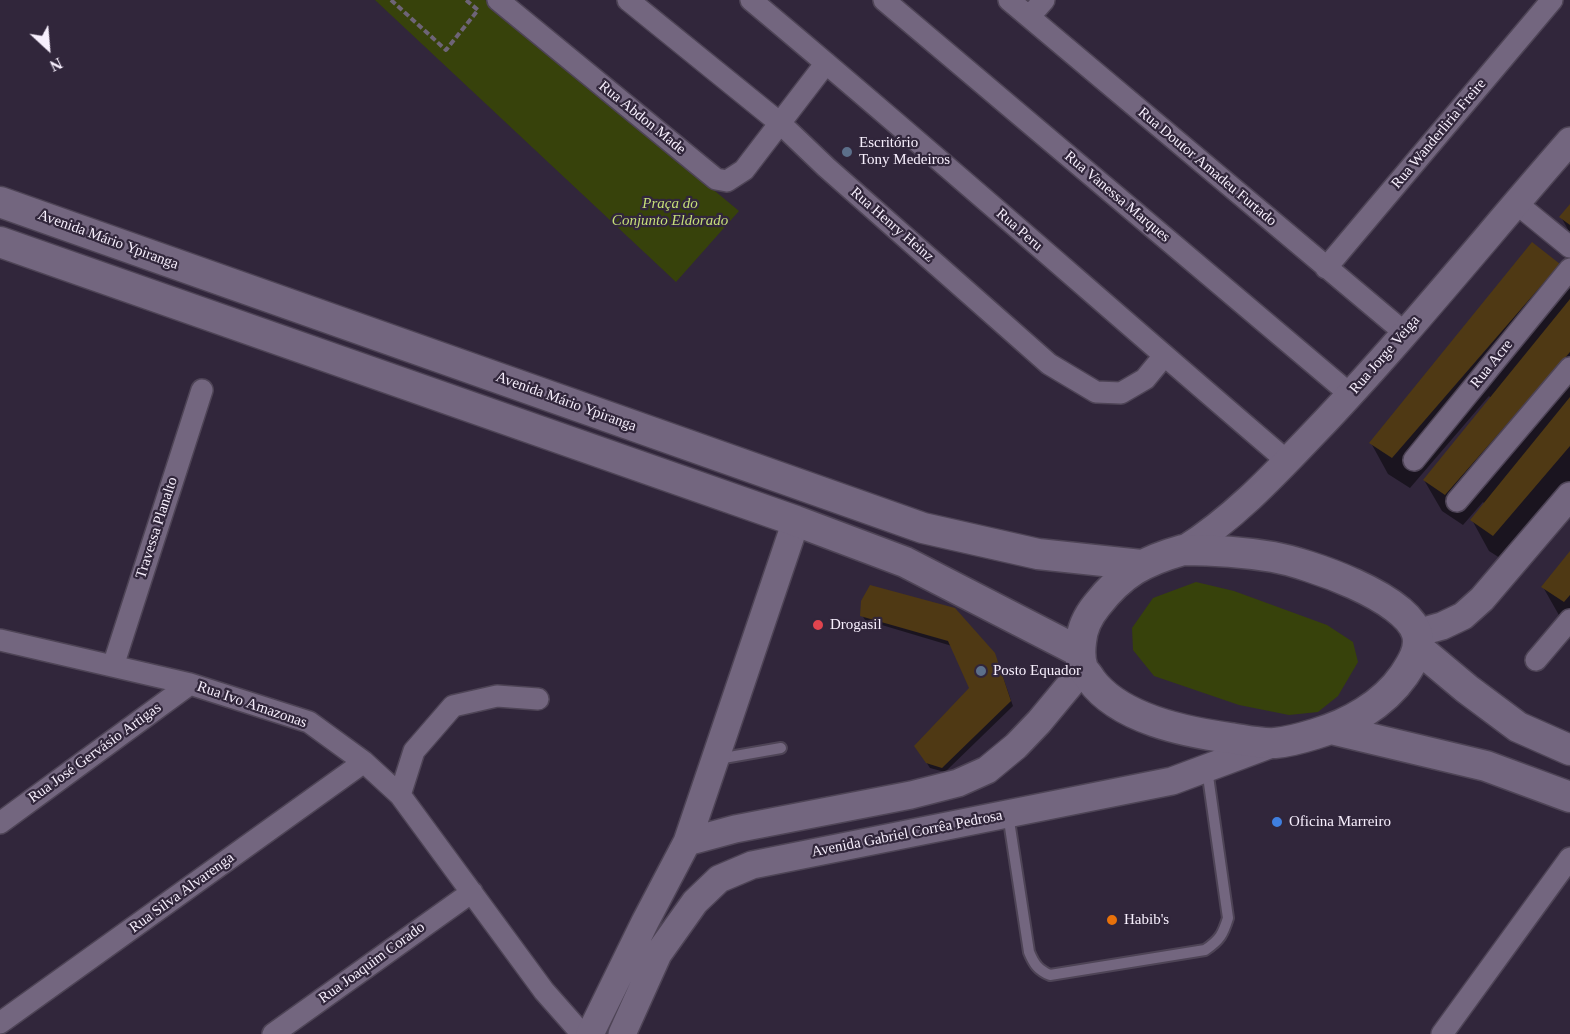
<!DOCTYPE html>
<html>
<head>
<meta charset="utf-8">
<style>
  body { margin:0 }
  #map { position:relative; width:1570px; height:1034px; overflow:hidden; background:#31263b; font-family:"Times New Roman",serif }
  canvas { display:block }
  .north { position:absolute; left:18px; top:18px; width:60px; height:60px; -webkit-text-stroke:4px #31263b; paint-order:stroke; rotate:154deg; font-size:16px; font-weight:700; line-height:24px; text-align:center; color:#f7effd }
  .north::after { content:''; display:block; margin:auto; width:21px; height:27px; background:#f7effd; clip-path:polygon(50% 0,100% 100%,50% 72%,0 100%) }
</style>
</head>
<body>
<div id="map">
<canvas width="1570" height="1034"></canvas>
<div class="north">N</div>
</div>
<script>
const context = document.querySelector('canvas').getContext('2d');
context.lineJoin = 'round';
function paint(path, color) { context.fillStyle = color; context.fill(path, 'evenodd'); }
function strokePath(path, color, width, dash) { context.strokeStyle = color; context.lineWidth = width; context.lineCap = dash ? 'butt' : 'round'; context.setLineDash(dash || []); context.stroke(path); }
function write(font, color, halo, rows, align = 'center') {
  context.font = font + ' "Times New Roman",serif'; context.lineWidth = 4.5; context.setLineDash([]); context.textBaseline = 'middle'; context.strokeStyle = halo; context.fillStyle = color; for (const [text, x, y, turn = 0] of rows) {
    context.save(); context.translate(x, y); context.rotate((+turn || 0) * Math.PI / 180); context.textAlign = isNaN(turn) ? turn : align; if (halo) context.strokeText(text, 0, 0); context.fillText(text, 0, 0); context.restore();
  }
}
paint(new Path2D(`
  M 375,0 L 485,0 L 739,211 L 676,282 Z
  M 1196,582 L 1234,591 L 1327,625 L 1353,642 L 1358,662 L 1338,696 L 1318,712 L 1289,715 L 1239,705 L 1154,676 L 1133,650 L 1132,628 L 1153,598 Z`), '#37420b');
paint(new Path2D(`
  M 1570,206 L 1570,233 L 1561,217 Z
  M 1559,265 L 1570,284 L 1570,497 L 1511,565 L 1489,551 L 1472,520 L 1485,504 L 1483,502 L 1463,525 L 1442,511 L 1424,480 L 1491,398 L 1489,396 L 1410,488 L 1388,474 L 1371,443 Z
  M 1570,553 L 1570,624 L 1560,617 L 1543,587 Z
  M 863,601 L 997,660 L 1013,706 L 945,772 L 930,768 L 919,751 L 971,689 L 952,646 L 865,620 L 862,615 Z`), '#0007');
paint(new Path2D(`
  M 1570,204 L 1570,225 L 1559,217 Z
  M 1532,242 L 1560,264 L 1392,458 L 1369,443 Z
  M 1570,299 L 1570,352 L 1445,495 L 1423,480 Z
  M 1570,397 L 1570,446 L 1493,536 L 1470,520 Z
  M 1570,551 L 1570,595 L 1564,602 L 1541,587 Z
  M 870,585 L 955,608 L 995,653 L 1011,701 L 942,768 L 926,763 L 914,746 L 969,688 L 948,641 L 860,616 L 861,601 Z`), '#4f3914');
const service = new Path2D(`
  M 718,759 L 781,748
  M 1008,814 L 1029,952 C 1034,964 1038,970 1050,975 L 1205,950 C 1220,940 1223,934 1228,918 L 1207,769`);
const minor = new Path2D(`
  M 498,0 L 716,179 L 727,181 L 744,170 L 826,63
  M 628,0 L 781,124 L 826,167 L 1049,364 L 1096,392 L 1121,393 L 1145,379 L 1164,356
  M 751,0 C 932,151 1108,308 1287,461
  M 884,0 L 1351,395
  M 1009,0 L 1405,333
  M 1029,17 L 1044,0
  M 1516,203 L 1570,247
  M 1326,268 L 1552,0
  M 1414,460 L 1570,269
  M 1457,501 L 1570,368
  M 0,640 L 190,684 L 309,722 L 364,762 L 400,795 L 544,991 L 582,1034
  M 1536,660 L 1570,620
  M 113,666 L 202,390
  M 400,795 L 414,751 L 453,706 L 497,696 L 538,699
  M 0,823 L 190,684
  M 0,1023 L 364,762
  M 273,1034 L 472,892
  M 1442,1034 L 1570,858`);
const tertiary = new Path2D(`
  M 1183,550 C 1233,519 1274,475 1315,432 C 1404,339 1485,238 1570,141
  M 1417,633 L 1442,626 L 1463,616 L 1482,599 L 1570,496
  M 687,842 L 735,829 L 911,795 L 958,783 L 987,770 L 1016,746 L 1039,722 L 1083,669
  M 590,1034 L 645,922 L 687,842 L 796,521
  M 622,1034 L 658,954 L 695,902 L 719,879 L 752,865 L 1172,781 L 1274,743`);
const secondary = new Path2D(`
  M 0,202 L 923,528 L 1038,554 L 1141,565
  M 0,242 L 796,521 L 905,562 L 1080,652
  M 1183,550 C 1213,550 1243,552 1273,557 C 1307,563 1407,597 1417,634 C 1421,649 1412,663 1404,675 C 1383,705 1349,724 1315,734 C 1302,738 1288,742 1275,743 C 1261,744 1244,740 1230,738 C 1185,732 1120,719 1091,680 C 1089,676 1085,672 1083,669 C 1080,661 1080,650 1081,642 C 1082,628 1088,616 1097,605 C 1122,573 1144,561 1183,550 Z
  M 1418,648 L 1467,689 L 1518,727 L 1570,750
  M 1331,729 L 1486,766 L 1570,797`);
strokePath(service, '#4e4456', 14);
strokePath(minor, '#4e4456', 24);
strokePath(tertiary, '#4e4456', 30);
strokePath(secondary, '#4e4456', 33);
strokePath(new Path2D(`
  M 391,0 L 446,50 L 478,10 L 466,0`), '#6e6477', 4, [6, 3]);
strokePath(service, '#73667f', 10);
strokePath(minor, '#73667f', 21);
strokePath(tertiary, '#73667f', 27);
strokePath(secondary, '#73667f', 30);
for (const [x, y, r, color] of [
  [847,152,6,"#5c6f8a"],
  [818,625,6,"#e0444e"],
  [981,671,6,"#5c6f8a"],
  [1277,822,6,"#3f7fe0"],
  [1112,920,6,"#e8710a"]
]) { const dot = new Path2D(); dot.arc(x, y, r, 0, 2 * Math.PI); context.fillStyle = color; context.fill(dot); strokePath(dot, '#31263b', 2); }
write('15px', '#f7effd', '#31263b', [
  ["Rua Abdon Made",642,118,39],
  ["Rua Wanderliria Freire",1439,134,-50],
  ["Rua Doutor Amadeu Furtado",1207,167,40],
  ["Rua Vanessa Marques",1117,197,40],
  ["Rua Henry Heinz",892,225,41],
  ["Rua Peru",1019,230,41],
  ["Avenida Mário Ypiranga",108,240,20],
  ["Rua Jorge Veiga",1385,355,-49],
  ["Rua Acre",1492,364,-51],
  ["Avenida Mário Ypiranga",566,402,20],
  ["Travessa Planalto",157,528,-72],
  ["Rua Ivo Amazonas",252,705,19],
  ["Rua José Gervásio Artigas",95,753,-36],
  ["Avenida Gabriel Corrêa Pedrosa",907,834,-11],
  ["Rua Silva Alvarenga",182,893,-36],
  ["Rua Joaquim Corado",372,963,-36]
]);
write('15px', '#f7effd', '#31263b', [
  ["Escritório",859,143],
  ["Tony Medeiros",859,160],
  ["Drogasil",830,625],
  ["Posto Equador",993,671],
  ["Oficina Marreiro",1289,822],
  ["Habib's",1124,920]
], 'left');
write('italic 15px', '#c6df79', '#31263b', [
  ["Praça do",670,204],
  ["Conjunto Eldorado",670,221]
]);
</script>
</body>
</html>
